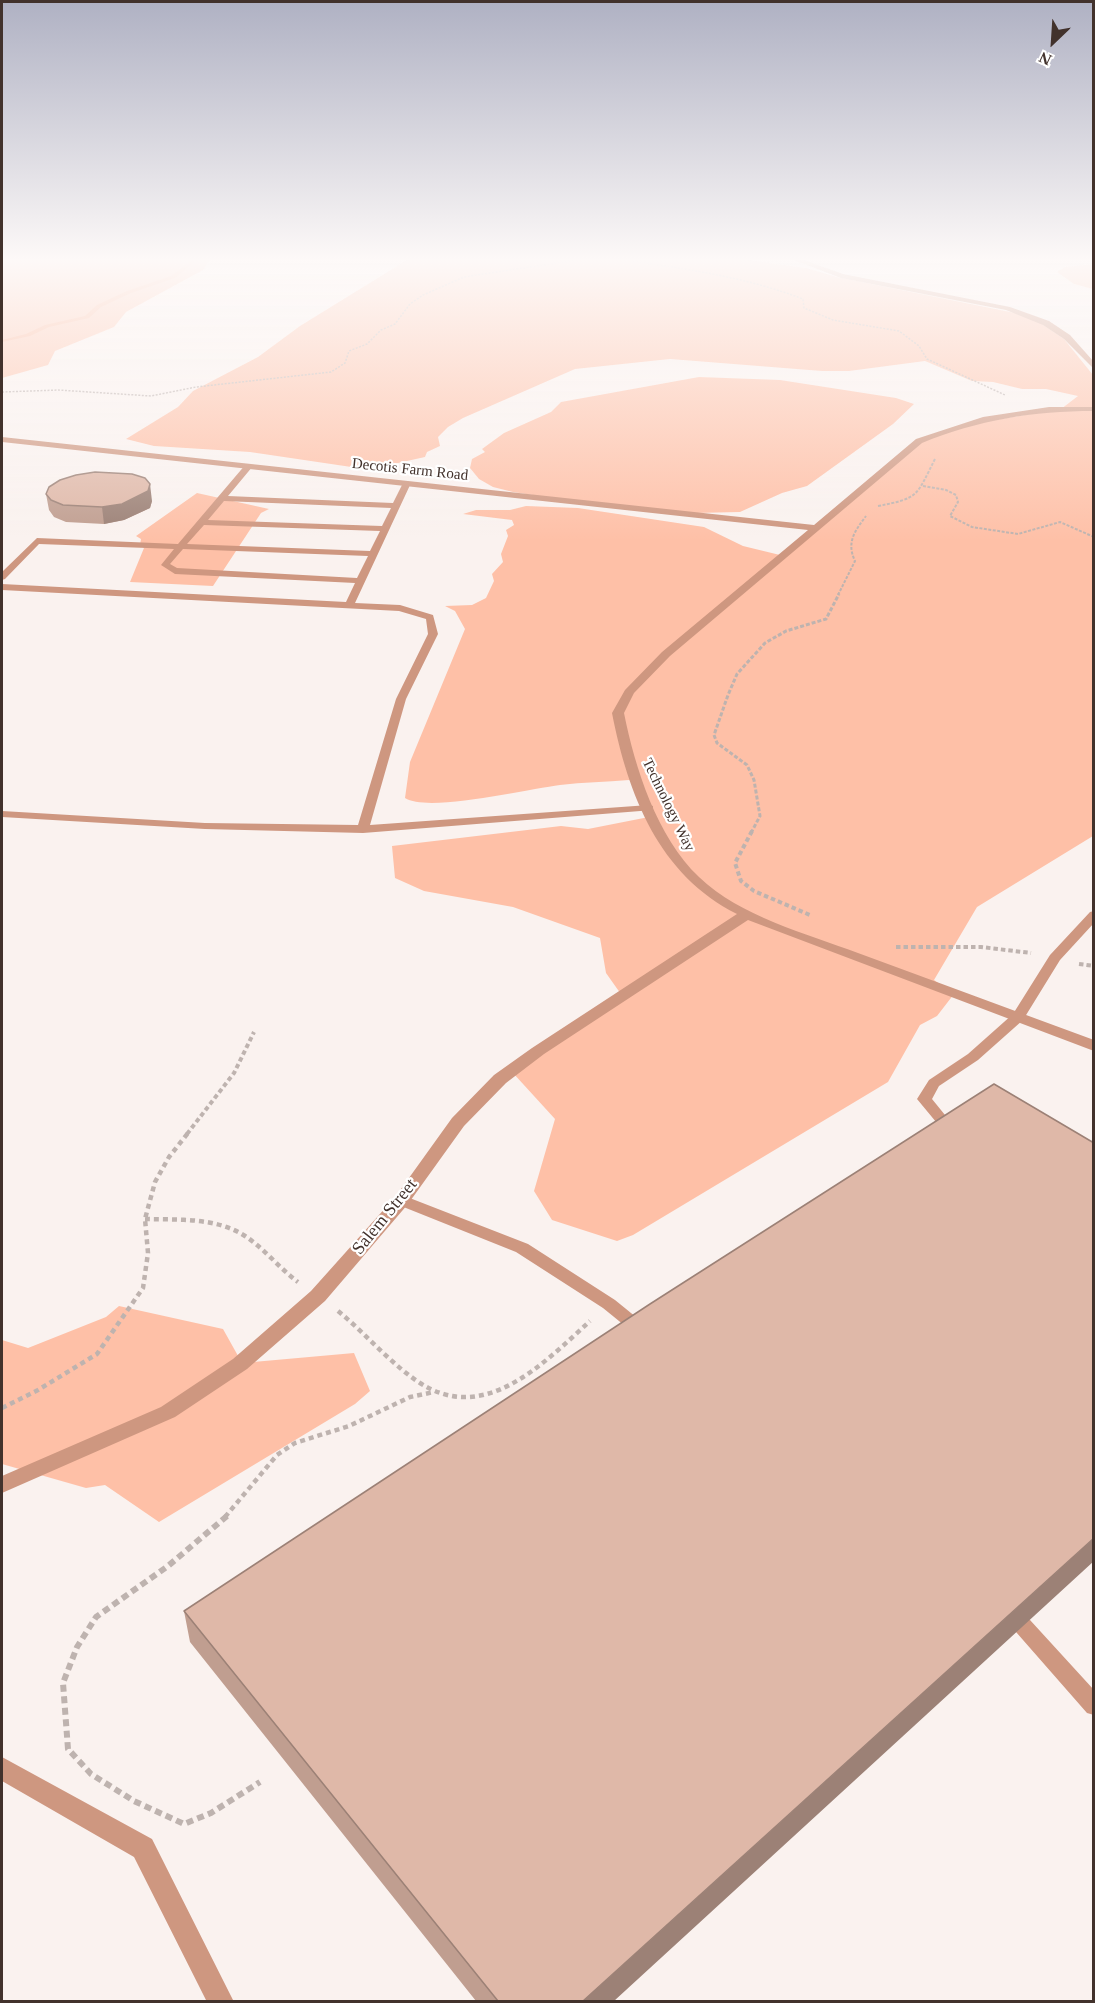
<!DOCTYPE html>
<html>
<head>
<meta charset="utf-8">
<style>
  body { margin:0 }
  #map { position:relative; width:1095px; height:2003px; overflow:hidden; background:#faf2ef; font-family:"Times New Roman",serif }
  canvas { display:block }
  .frame { position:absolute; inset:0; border:3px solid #42322c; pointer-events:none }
  .north { position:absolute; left:1023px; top:12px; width:60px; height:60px; -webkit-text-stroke:4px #fff; paint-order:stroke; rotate:205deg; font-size:16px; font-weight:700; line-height:24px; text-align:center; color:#42322c }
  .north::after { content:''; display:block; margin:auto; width:21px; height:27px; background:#42322c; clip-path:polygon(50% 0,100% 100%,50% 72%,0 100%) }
</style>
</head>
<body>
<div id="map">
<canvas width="1095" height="2003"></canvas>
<div class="frame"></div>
<div class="north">N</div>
</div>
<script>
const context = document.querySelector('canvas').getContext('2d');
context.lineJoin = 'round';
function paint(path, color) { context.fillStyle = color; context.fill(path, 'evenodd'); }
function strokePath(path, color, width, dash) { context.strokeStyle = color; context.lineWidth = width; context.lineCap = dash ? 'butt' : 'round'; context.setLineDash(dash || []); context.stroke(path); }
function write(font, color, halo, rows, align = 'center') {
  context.font = font + ' "Times New Roman",serif'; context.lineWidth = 4.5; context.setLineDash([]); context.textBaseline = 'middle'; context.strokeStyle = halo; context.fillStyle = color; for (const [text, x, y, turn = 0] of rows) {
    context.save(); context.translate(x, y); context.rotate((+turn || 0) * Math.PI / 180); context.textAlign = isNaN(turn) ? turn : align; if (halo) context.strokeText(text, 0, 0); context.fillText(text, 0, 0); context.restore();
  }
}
paint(new Path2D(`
  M 2,260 L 210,260 L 203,270 L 126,312 L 114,327 L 55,351 L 48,365 L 2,378 Z
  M 407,260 L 747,260 L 806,268 L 837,277 L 1030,316 L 1064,339 L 1093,375 L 1093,836 L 977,907 L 934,980 L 954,994 L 937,1016 L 920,1025 L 888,1082 L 633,1235 L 617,1241 L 552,1220 L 534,1191 L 555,1119 L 513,1073 L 623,997 L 606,973 L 600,938 L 513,907 L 424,891 L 395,878 L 392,846 L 561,826 L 588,829 L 654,816 L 635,782 L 629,780 C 606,782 583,782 560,785 C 528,789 428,813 405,798 L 410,762 L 465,629 L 455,611 L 445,606 L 472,605 L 486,598 L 494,581 L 492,574 L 503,562 L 501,554 L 508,536 L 506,530 L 514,525 L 512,520 L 463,514 L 476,510 L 510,510 L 526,506 L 578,508 L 704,527 L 743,546 L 780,555 L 916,444 L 958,426 L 1061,409 L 1078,396 L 1046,389 L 1022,389 L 993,382 L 972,381 L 925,361 L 849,371 L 822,371 L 670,359 L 575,369 L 463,418 L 448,427 L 438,437 L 440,446 L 427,452 L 425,457 L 389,465 L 358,468 L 250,452 L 154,446 L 126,439 L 178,407 L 193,391 L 258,357 L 300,326 Z
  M 1093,264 L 1093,289 L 1074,284 L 1057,272 L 1065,267 Z
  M 699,377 L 780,380 L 896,398 L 914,404 L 893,424 L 807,486 L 782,493 L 740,512 L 695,513 L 565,500 L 513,492 L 493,487 L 479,479 L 470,468 L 472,459 L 485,452 L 482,449 L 504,433 L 551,412 L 561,402 Z
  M 197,493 L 269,509 L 261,513 L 213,586 L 130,582 L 144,548 L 140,545 L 141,539 L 136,536 Z
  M 119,1306 L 223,1329 L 242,1363 L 354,1353 L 370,1391 L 355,1404 L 159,1522 L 105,1485 L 86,1488 L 2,1464 L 2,1340 L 28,1348 L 106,1317 Z`), '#fec0a7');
paint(new Path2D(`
  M 192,260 L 197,260 L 175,278 L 131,293 L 101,307 L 89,318 L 49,327 L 30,336 L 2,342 L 2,340 L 26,334 L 45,325 L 85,316 L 97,305 L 127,291 L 171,276 Z`), '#fbac8b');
strokePath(new Path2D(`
  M 626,260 C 686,269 746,277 803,299 L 804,308 L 833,320 L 899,331 L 919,346 L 927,359 L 1005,395
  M 2,392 L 58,390 L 151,396 L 196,387 L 331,372 L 345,363 L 349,351 L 367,344 L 381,330 L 395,324 L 410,304 L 423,295 L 464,277 L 576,260`), '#beb3af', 1.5, [2, 1.5]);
strokePath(new Path2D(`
  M 923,486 L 946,490 L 956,495 L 958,502 L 950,516 L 972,527 L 1018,534 L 1060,522 L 1094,537
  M 878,506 C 920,498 916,496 935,459
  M 838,595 L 855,561 C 846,542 855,531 866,516`), '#beb3af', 2, [3, 1.5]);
strokePath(new Path2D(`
  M 751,833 L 760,816 L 754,780 L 747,765 L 717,743 L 714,735 L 728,695 L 737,674 L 765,643 L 786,631 L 826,619 L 839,594`), '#beb3af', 3, [4, 2]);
strokePath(new Path2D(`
  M 752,831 L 735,863 L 741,881 L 754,891 L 810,915
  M 896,947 L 981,947 L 1031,953
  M 1079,964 L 1094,966
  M 187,1134 L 234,1073 L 254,1032`), '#beb3af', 4, [4.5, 3]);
strokePath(new Path2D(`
  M 145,1219 C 178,1220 216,1217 245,1236 C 265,1249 279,1268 298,1282
  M 338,1311 C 365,1333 388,1361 417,1381 C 483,1427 543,1364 590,1321
  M 2,1408 L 38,1390 L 97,1354 L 143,1288 L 148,1253 L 145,1219 L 155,1182 L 169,1157 L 188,1133
  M 225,1517 L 277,1455 L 295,1443 L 349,1426 L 410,1397 L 434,1392`), '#beb3af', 4.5, [5, 4]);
strokePath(new Path2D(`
  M 227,1516 L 168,1566 L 96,1617 L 77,1647 L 63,1683 L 68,1749 L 91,1774 L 134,1801 L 184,1824 L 211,1813 L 260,1782`), '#beb3af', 6, [7, 4.5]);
paint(new Path2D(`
  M 246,464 L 253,466 L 228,496 L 393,503 L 404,481 L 411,483 L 355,603 L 400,605 L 433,615 L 438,634 L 406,699 L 370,825 L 649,805 L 653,806 L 653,810 L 363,833 L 205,829 L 2,817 L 2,811 L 205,823 L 358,825 L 396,699 L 428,634 L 426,619 L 399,611 L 2,590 L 2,584 L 346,602 L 355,583 L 175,574 L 161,565 L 174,549 L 39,544 L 5,579 L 2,580 L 2,572 L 37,538 L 178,544 ZM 224,501 L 391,508 L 382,526 L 208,520 ZM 204,525 L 380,531 L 370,551 L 187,544 ZM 183,549 L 368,556 L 357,578 L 177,568 L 170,564 Z
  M 1094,911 L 1094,923 L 1060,960 L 1023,1020 L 978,1060 L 939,1086 L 932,1099 L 958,1131 L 951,1136 L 946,1134 L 917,1099 L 929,1080 L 968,1054 L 1013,1014 L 1050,955 L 1090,912 Z
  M 402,1195 L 528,1244 L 615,1300 L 647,1326 L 649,1330 L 647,1334 L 641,1336 L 635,1334 L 603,1308 L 516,1252 L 396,1204 L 394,1200 L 396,1196 Z
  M 1023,1617 L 1030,1620 L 1094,1690 L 1094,1715 L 1087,1713 L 1016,1632 L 1013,1626 L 1016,1620 Z`), '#ce9780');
paint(new Path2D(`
  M 794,260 L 804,260 L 843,274 L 1010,307 L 1049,321 L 1070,335 L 1094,362 L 1094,369 L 1064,339 L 1043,325 L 1006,310 L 841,278 Z
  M 1049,407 L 1094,407 L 1094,411 C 1033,411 978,420 922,443 L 670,656 L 634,693 L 624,713 C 635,768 657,837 699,877 C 741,917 805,933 858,953 C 937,982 1015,1011 1094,1040 L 1094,1051 L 748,920 L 544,1054 L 506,1083 L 464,1126 L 408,1204 L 325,1301 L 247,1369 L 175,1417 L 2,1493 L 2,1476 L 161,1407 L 233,1359 L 311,1291 L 396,1196 L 452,1118 L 494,1075 L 532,1048 L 737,914 C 659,875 628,795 612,713 L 625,690 L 662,652 L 808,530 L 2,442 L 2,437 L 814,525 L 916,439 L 983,417 Z
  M 2,1757 L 152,1839 L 234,2002 L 207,2002 L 134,1857 L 2,1781 Z`), '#ce9780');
paint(new Path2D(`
  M 46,494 L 152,501 L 150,508 L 124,520 L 104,524 L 66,522 L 54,517 L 49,510 Z
  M 184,1611 L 614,2001 L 476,2001 L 190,1642 Z`), '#c09e90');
paint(new Path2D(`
  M 150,484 L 152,501 L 150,508 L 124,520 L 104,524 L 102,507 Z
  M 1094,1538 L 1094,1561 L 614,2001 L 583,2001 Z`), '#9c8176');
const building = new Path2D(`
  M 95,472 L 132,474 L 145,478 L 150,484 L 148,491 L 122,504 L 102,507 L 63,505 L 51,500 L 46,494 L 49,487 L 60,480 L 76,475 Z
  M 994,1084 L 1094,1143 L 1094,1538 L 583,2001 L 498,2001 L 184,1611 L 650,1304 Z`);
paint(building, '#dfb8a8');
strokePath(building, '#9c8176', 1.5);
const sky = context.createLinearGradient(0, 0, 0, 541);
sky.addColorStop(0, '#afb1c3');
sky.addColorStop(0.48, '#fdf9f8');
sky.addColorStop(1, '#fdf9f800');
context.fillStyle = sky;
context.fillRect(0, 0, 1095, 541);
write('15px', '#42322c', '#fff', [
  ["Decotis Farm Road",410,470,6],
  ["Technology Way",668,805,64]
]);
write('18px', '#42322c', '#fff', [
  ["Salem Street",385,1217,-51]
]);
</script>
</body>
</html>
